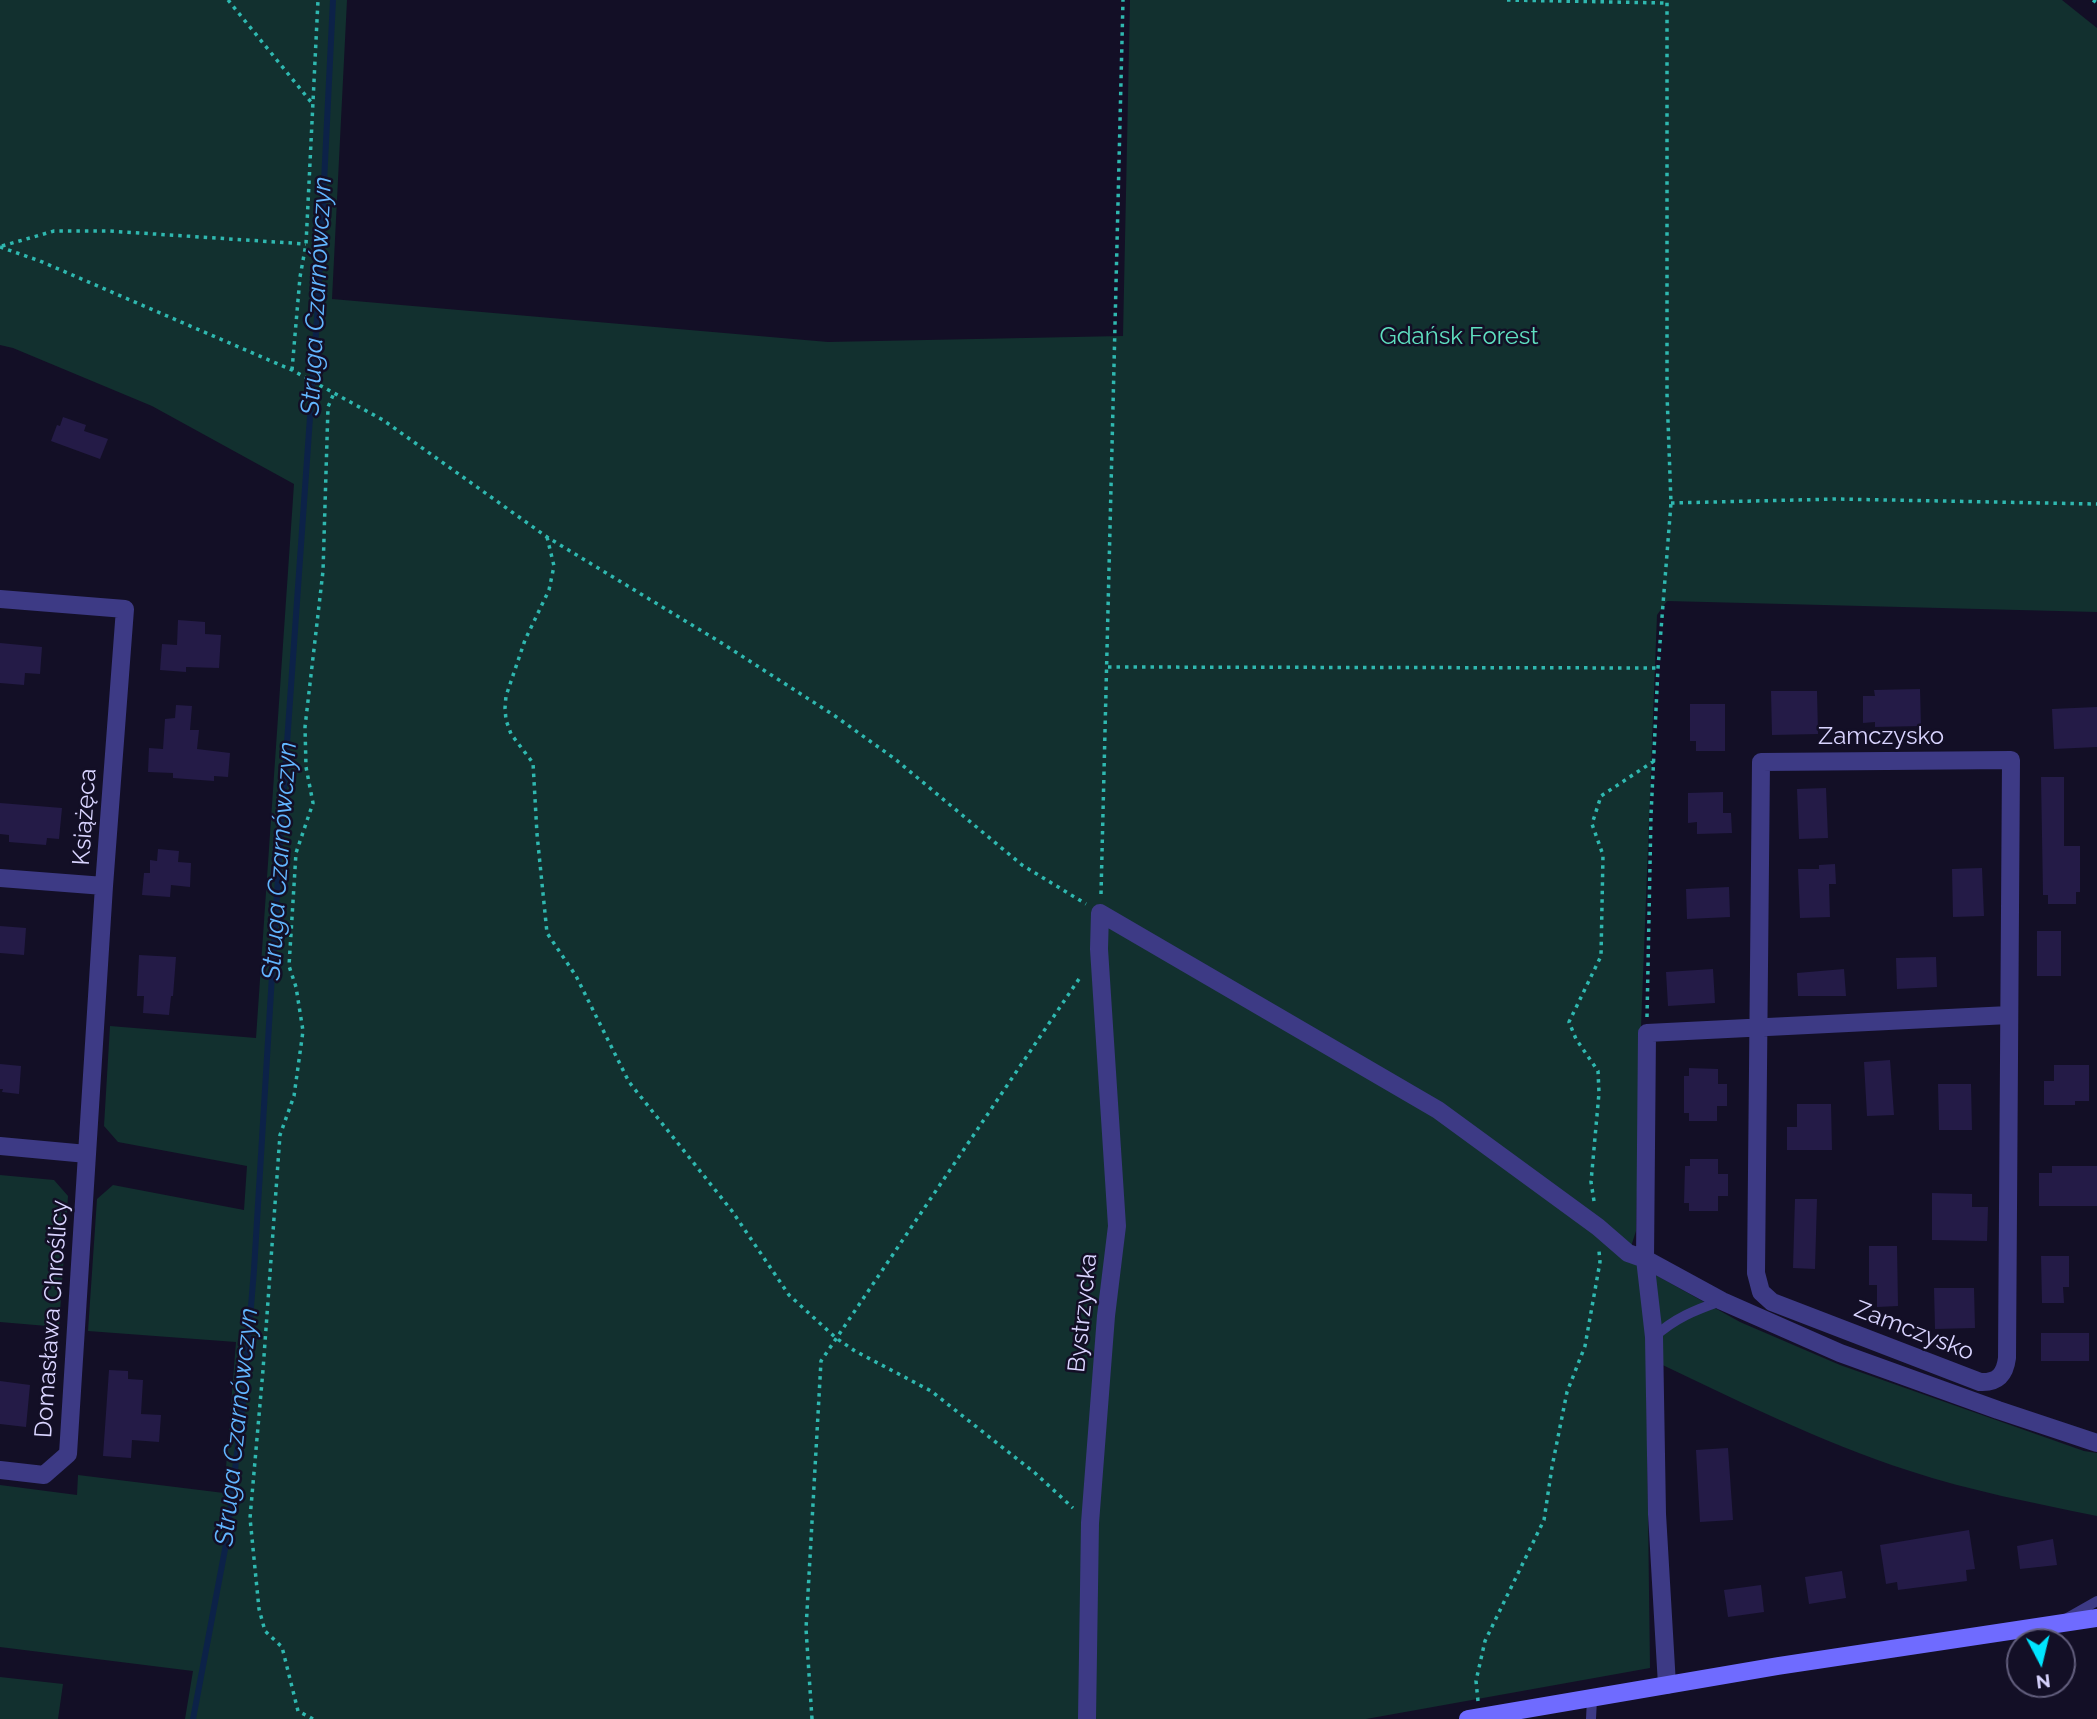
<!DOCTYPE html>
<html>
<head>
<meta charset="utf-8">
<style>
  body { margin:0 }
  #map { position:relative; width:2097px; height:1719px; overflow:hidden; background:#130f26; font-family:Raleway,sans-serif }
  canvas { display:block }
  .north { position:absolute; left:2006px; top:1628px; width:70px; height:70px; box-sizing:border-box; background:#130f26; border:2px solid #625e7d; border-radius:50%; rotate:173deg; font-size:19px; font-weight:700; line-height:28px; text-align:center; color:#d9d4ff }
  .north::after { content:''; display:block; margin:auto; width:24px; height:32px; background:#00e5ff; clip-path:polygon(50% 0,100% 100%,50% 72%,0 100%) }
</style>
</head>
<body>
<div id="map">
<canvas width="2097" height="1719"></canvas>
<div class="north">N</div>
</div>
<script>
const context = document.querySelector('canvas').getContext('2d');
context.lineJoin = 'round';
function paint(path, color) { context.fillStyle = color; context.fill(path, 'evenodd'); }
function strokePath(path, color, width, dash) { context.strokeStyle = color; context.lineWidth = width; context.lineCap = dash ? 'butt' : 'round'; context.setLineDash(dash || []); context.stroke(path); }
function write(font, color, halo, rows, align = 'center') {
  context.font = font + ' Raleway,sans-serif'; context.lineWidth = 5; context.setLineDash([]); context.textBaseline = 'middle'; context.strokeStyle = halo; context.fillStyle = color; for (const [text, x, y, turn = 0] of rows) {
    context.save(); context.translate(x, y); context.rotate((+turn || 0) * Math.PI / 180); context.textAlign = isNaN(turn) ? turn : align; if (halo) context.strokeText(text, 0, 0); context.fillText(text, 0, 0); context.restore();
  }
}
paint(new Path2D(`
  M 0,0 L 347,0 L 332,299 L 828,342 L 1123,336 L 1130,0 L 2062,0 L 2097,28 L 2097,612 L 1667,601 L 1657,615 L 1641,1027 L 1636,1231 L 1627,1259 L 1740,1322 L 1840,1365 L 2084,1451 L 2097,1453 L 2097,1516 C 2034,1503 1971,1491 1910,1471 C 1820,1442 1732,1398 1646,1357 L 1650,1668 L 1366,1719 L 185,1719 L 193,1671 L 0,1647 L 0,1485 L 77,1495 L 78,1475 L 224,1493 L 236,1342 L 88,1331 L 97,1199 L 113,1185 L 244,1210 L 247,1166 L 118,1142 L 104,1126 L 110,1026 L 256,1038 L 294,484 L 152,406 L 13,348 L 0,345 Z
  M 0,1175 L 54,1180 L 68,1196 L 59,1327 L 0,1322 Z
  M 0,1677 L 63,1684 L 58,1719 L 0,1719 Z`), '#12302f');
strokePath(new Path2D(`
  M 193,1719 L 226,1544 L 243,1403 L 254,1270 L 281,828 L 318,304 L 333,0`), '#0c2248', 6);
paint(new Path2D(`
  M 63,417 L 86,425 L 84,431 L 108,439 L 100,459 L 51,441 L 57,425 L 60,426 Z
  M 178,620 L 205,622 L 205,634 L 221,635 L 219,668 L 186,667 L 186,672 L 160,670 L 162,644 L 177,645 Z
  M 0,643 L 42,647 L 40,674 L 25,673 L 24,685 L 0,683 Z
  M 1920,689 L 1921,726 L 1875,727 L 1875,722 L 1863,723 L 1863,696 L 1875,696 L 1874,690 Z
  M 1771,691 L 1817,691 L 1818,734 L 1772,735 Z
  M 1690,704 L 1725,704 L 1725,751 L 1696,751 L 1696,741 L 1690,741 Z
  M 176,705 L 192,706 L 190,730 L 199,730 L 197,749 L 230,753 L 228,777 L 214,776 L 214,781 L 173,778 L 173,773 L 148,772 L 149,748 L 163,749 L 165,719 L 175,718 Z
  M 2097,707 L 2097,747 L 2054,749 L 2052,709 Z
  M 2041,777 L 2064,777 L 2064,846 L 2080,846 L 2080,892 L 2076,892 L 2076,904 L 2048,904 L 2048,895 L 2043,895 Z
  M 1826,788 L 1828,838 L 1799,839 L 1797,789 Z
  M 1723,792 L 1723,813 L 1731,813 L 1732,833 L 1697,834 L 1697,822 L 1688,823 L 1688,793 Z
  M 0,803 L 62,808 L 59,839 L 47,838 L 46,845 L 9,842 L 9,835 L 0,834 Z
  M 158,849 L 179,851 L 178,862 L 191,863 L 190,887 L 171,885 L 170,897 L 142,895 L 144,873 L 150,873 L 150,860 L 157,861 Z
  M 1835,864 L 1836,884 L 1829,884 L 1830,917 L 1800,918 L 1798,869 L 1819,869 L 1819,865 Z
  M 1982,868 L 1984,916 L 1953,917 L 1952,869 Z
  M 1729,887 L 1730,917 L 1687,919 L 1686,889 Z
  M 0,926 L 26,928 L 24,955 L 0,953 Z
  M 2037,931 L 2061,931 L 2061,976 L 2037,976 Z
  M 139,955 L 176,957 L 173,996 L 171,996 L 169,1015 L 143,1013 L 144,996 L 137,996 Z
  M 1936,957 L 1937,987 L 1897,989 L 1896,958 Z
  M 1713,969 L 1715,1003 L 1668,1006 L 1666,972 Z
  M 1844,969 L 1846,996 L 1798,996 L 1797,973 Z
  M 1890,1060 L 1894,1115 L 1867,1116 L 1864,1062 Z
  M 0,1064 L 21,1066 L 19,1094 L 2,1092 L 3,1089 L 0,1089 Z
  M 2054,1065 L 2089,1065 L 2089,1101 L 2075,1101 L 2075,1105 L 2044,1105 L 2044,1081 L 2054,1081 Z
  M 1689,1068 L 1718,1069 L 1718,1084 L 1727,1084 L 1727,1106 L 1717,1106 L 1717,1121 L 1689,1121 L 1689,1113 L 1684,1113 L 1684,1076 L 1689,1076 Z
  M 1938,1084 L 1971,1084 L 1972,1130 L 1939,1130 Z
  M 1797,1104 L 1831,1104 L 1832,1150 L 1787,1150 L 1787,1127 L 1797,1127 Z
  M 1690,1159 L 1718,1159 L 1718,1174 L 1728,1174 L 1728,1196 L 1718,1196 L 1718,1211 L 1689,1211 L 1689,1203 L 1684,1203 L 1685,1166 L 1690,1166 Z
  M 2052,1166 L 2097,1166 L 2097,1206 L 2039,1206 L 2039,1173 L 2052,1173 Z
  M 1932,1193 L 1972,1194 L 1972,1207 L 1988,1207 L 1987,1241 L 1932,1240 Z
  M 1795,1199 L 1817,1199 L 1815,1269 L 1793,1268 Z
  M 1869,1246 L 1897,1246 L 1898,1306 L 1877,1307 L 1877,1285 L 1869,1285 Z
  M 2041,1256 L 2069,1256 L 2069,1287 L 2063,1287 L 2064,1303 L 2042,1303 Z
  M 1934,1288 L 1974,1288 L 1975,1328 L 1935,1329 Z
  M 2041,1333 L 2089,1333 L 2089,1361 L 2041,1361 Z
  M 109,1370 L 128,1371 L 128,1379 L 143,1380 L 141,1414 L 161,1415 L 159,1442 L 132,1440 L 131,1458 L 103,1456 Z
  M 0,1381 L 30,1385 L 26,1427 L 0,1424 Z
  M 1728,1448 L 1733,1520 L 1700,1522 L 1696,1450 Z
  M 1969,1530 L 1975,1569 L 1966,1570 L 1967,1581 L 1898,1590 L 1897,1582 L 1886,1584 L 1880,1545 Z
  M 2053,1539 L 2057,1565 L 2020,1569 L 2017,1546 Z
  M 1842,1571 L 1846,1598 L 1809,1604 L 1805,1577 Z
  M 1761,1585 L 1764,1612 L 1728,1617 L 1724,1590 Z`), '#241b47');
strokePath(new Path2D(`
  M 228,0 L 311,102
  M 1507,0 L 1665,3
  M 2093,0 L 2097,3
  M 2,246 L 54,231 L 109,231 L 306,244
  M 0,247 L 40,261 L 292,370 L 383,420 L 547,537 L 720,642 L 835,716 L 895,759 L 1022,865 L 1086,904
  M 292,370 L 300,277 L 306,244 L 318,0
  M 1671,503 L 1837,499 L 2097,504
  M 547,537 L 554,566 L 549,590 L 525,640 L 506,696 L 505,708 L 506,720 L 511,734 L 533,763 L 537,834 L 547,933 L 576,976 L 629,1082 L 732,1211 L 789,1295 L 836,1338 L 855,1351 L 931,1391 L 1035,1473 L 1073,1508
  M 1108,667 L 1658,668
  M 1101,894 L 1123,0
  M 1647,1017 L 1651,815 L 1658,668 L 1671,503 L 1667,394 L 1667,0
  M 1594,1201 L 1591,1182 L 1599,1093 L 1598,1071 L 1576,1039 L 1569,1022 L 1601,956 L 1603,855 L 1592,824 L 1601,796 L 1654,761
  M 1478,1701 L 1476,1681 L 1485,1641 L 1544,1520 L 1552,1467 L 1567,1392 L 1585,1346 L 1600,1262 L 1599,1251
  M 313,1719 L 298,1711 L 282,1647 L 265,1631 L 259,1609 L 250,1518 L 263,1370 L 280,1135 L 294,1096 L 303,1031 L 296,987 L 289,966 L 296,853 L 313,803 L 306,767 L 305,727 L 323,571 L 328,407 L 334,393
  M 812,1719 L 806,1629 L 821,1361 L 1081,976`), '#2fb8b0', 3.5, [3.5, 5]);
strokePath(new Path2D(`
  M 1654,1337 C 1675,1318 1695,1310 1721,1301
  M 2067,1618 L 2097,1601
  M 1591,1719 L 1592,1699`), '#3d3a85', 10);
strokePath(new Path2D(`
  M 0,599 L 125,609 L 104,886 L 68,1454 L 44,1475 L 0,1470
  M 2011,760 L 2007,1358 C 2005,1374 1998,1383 1980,1382 L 1772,1302 L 1761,1292 L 1756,1273 L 1761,762 Z
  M 0,878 L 104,886
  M 0,1146 L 87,1154
  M 1667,1685 L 1657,1514 L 1654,1337 L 1645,1259 L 1647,1033 L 2009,1015
  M 1087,1719 L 1090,1523 L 1106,1316 L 1117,1226 L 1099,949 L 1100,913 L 1438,1110 L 1598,1227 L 1628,1253 L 1645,1259 L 1722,1301 L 1840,1353 L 1998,1410 L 2097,1443`), '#3d3a85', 18);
strokePath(new Path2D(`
  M 1468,1719 L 1778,1666 L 2097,1618`), '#6f6bff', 18);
write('24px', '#5fe0c0', '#130f26', [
  ["Gdańsk Forest",1459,337]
]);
write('24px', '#d9d4ff', '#130f26', [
  ["Zamczysko",1881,737],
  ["Książęca",85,817,-86],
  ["Bystrzycka",1083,1313,-84],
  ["Domasława Chroślicy",52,1319,-86],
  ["Zamczysko",1914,1331,21]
]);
write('italic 26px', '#62b6ff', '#130f26', [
  ["Struga Czarnówczyn",317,296,-87],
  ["Struga Czarnówczyn",280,861,-86],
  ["Struga Czarnówczyn",237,1427,-84]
]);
</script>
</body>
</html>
